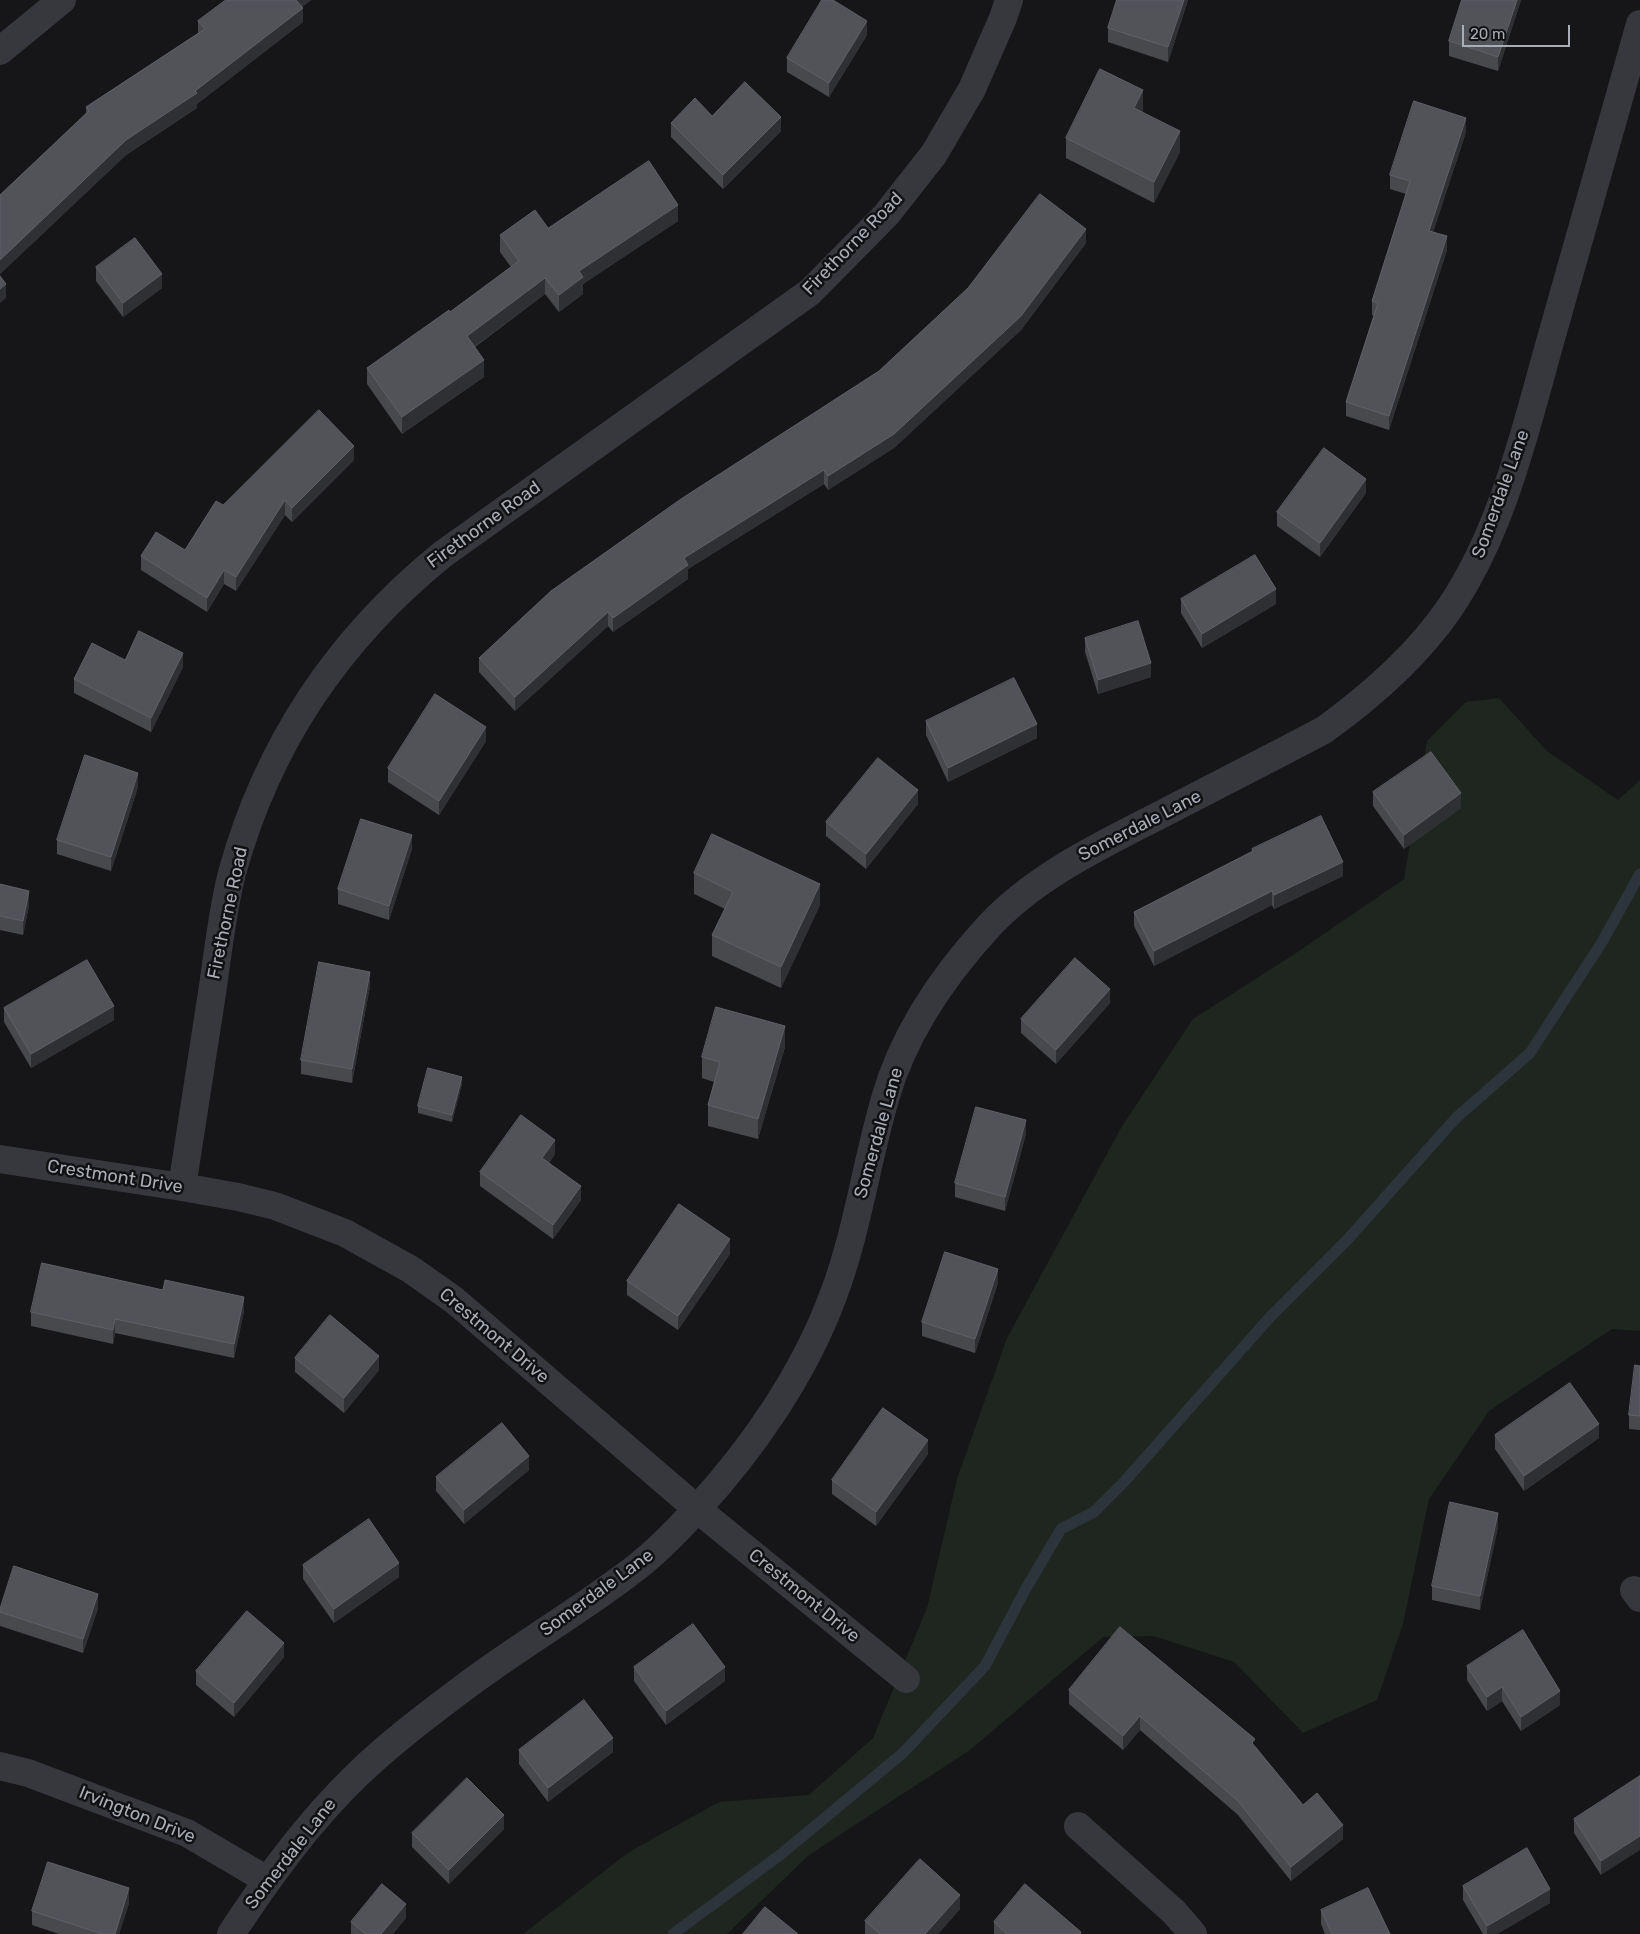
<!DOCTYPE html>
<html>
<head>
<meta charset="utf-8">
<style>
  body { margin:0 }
  #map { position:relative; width:1640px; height:1934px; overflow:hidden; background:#161618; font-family:Rubik,sans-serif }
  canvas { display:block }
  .scale { position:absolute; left:1462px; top:25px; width:108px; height:22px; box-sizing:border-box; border:2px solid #a8adb8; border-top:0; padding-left:6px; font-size:15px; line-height:18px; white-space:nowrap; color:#a8adb8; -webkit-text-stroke:4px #111113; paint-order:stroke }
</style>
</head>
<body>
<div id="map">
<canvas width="1640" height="1934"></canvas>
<div class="scale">20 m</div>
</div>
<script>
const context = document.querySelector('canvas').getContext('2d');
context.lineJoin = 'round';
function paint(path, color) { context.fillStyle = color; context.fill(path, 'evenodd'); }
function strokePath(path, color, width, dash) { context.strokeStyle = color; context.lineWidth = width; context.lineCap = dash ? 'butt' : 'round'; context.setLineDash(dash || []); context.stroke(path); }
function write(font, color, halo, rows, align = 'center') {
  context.font = font + ' Rubik,sans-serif'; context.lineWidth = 5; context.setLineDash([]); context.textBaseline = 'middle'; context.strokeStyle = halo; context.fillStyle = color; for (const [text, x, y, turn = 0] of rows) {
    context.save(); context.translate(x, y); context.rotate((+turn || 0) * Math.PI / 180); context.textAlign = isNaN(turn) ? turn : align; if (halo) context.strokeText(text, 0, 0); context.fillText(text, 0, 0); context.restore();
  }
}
paint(new Path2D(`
  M 1499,698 L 1547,751 L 1618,800 L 1640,780 L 1640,1331 L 1612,1329 L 1489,1411 L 1429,1499 L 1403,1624 L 1377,1700 L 1303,1733 L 1234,1662 L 1154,1636 L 1103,1637 L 970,1750 L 809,1855 L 727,1934 L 523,1934 L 629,1852 L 719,1802 L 809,1795 L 873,1738 L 927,1608 L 957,1479 L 1007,1338 L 1121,1128 L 1193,1019 L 1296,953 L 1404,879 L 1427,741 L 1466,702 Z`), '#1e261f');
strokePath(new Path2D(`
  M 673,1934 L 780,1855 L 903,1753 L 985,1666 L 1024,1592 L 1061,1529 L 1094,1512 L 1124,1482 L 1271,1316 L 1348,1239 L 1456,1118 L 1530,1053 L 1602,942 L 1640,874`), '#2c353c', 11);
strokePath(new Path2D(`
  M 0,51 L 62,0
  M 0,1159 L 182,1187 L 238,1197 L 275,1206 L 345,1233 L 410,1269 L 454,1300 L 697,1509 L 906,1679
  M 182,1187 C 192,1122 202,1057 212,993 C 218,953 222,912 232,873 C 268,743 338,639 443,554 L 810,292 L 886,215 L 934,154 L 972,89 L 1003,18 L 1009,0
  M 1634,1590 L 1640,1598
  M 0,1766 L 28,1773 L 187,1833 L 267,1880
  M 1078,1826 L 1174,1912 L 1193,1934
  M 231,1934 C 268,1878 308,1822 357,1775 C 389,1744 426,1716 462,1689 C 516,1648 575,1614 629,1573 C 654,1555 676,1532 697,1509 C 753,1448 804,1374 833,1296 C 857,1233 866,1164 885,1099 C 903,1035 944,975 989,926 C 1036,876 1098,847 1158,816 C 1214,787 1269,759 1324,730 C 1371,696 1416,657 1449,609 C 1502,532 1525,431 1550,342 C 1580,236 1610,130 1640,24`), '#37383d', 28);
paint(new Path2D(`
  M 226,0 L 311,0 L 302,7 L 303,22 L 197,104 L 197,108 L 126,155 L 0,274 L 0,195 L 86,113 L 86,107 L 198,33 L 198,21 Z
  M 1117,0 L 1188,0 L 1168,62 L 1108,42 L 1108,28 Z
  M 1462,0 L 1521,0 L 1498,71 L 1449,56 L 1449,41 Z
  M 867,35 L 829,97 L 787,72 L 787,58 Z
  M 1143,111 L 1142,112 L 1180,152 L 1154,203 L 1066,158 L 1066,138 Z
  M 712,116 L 781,131 L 723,189 L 671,137 L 671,123 Z
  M 1466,132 L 1433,232 L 1447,250 L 1389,430 L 1346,416 L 1346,402 L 1374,316 L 1372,315 L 1372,301 L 1406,194 L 1390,189 L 1390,175 Z
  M 678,221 L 583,284 L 583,294 L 559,312 L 545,294 L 475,347 L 484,377 L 402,434 L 367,384 L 367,368 L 450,312 L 511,267 L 500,252 L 500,235 L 548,228 Z
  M 1086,243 L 1021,330 L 894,448 L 828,490 L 824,484 L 688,569 L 688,579 L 613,632 L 608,626 L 515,711 L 479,672 L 479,658 Z
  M 96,267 L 162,288 L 123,317 L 96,281 Z
  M 354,460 L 292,522 L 285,515 L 236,591 L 224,584 L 207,612 L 141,570 L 141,556 L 185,550 Z
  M 1366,493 L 1320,557 L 1277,526 L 1277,512 Z
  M 1181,599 L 1276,604 L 1202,648 L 1181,613 Z
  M 1085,638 L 1151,677 L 1098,694 L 1085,652 Z
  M 125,660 L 183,667 L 151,732 L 74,693 L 74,679 Z
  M 926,721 L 1037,738 L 948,782 L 926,735 Z
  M 486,741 L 439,815 L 388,782 L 388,768 Z
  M 138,787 L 111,871 L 57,854 L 57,840 Z
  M 1373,792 L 1461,808 L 1404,849 L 1373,806 Z
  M 918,804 L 866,869 L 826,836 L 826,822 Z
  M 412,849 L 389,920 L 338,904 L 338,889 Z
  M 1252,849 L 1343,876 L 1274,909 L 1272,905 L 1154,966 L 1134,926 L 1134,912 L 1252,852 Z
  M 694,873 L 820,905 L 781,988 L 712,956 L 712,935 L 725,909 L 694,894 Z
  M 0,884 L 29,905 L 23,935 L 0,930 Z
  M 370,986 L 352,1083 L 301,1074 L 301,1060 Z
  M 1110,1003 L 1056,1064 L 1021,1033 L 1021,1019 Z
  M 4,1008 L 114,1020 L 31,1068 L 4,1022 Z
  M 785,1047 L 758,1139 L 708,1126 L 708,1105 L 714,1082 L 702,1078 L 702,1057 Z
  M 462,1084 L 452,1122 L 418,1113 L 418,1106 Z
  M 1026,1134 L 1005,1211 L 955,1197 L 955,1183 Z
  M 555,1154 L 549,1163 L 581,1200 L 553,1239 L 480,1186 L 480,1172 Z
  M 730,1254 L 678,1330 L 627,1295 L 627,1281 Z
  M 998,1283 L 975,1353 L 922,1336 L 922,1322 Z
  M 244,1311 L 234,1358 L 115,1333 L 113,1344 L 31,1326 L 31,1312 Z
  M 295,1358 L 379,1370 L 344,1413 L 295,1372 Z
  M 1640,1366 L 1640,1430 L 1629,1429 L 1629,1415 Z
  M 1495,1435 L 1599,1438 L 1524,1491 L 1495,1449 Z
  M 928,1454 L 876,1526 L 832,1494 L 832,1480 Z
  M 529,1470 L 464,1524 L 436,1491 L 436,1477 Z
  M 1498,1527 L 1480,1610 L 1432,1600 L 1432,1586 Z
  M 303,1565 L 399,1577 L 334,1623 L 303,1579 Z
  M 98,1608 L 83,1653 L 0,1626 L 0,1609 Z
  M 284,1657 L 234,1717 L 196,1685 L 196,1671 Z
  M 1467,1666 L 1560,1705 L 1521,1731 L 1502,1701 L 1487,1711 L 1467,1680 Z
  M 634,1667 L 725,1681 L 666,1725 L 634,1681 Z
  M 1069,1690 L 1255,1746 L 1303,1805 L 1343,1839 L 1291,1881 L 1238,1815 L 1140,1730 L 1123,1750 L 1069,1704 Z
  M 519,1750 L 613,1752 L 548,1802 L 519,1764 Z
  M 1640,1776 L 1601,1875 L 1574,1833 L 1574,1819 Z
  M 504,1829 L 449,1884 L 412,1847 L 412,1833 Z
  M 1463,1886 L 1550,1903 L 1497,1934 L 1483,1934 L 1463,1900 Z
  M 129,1903 L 119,1934 L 59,1934 L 32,1925 L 32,1911 Z
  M 960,1909 L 938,1934 L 865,1934 L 865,1921 Z
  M 1321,1910 L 1390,1934 L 1325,1934 L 1321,1924 Z
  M 406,1918 L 393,1934 L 351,1934 L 351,1922 Z
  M 994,1922 L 1081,1934 L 994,1934 Z`), '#47494d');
paint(new Path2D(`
  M 295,0 L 311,0 L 295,13 Z
  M 1184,0 L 1188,0 L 1168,62 L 1168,47 Z
  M 1517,0 L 1521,0 L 1498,71 L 1498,57 Z
  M 303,8 L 303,22 L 197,104 L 197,108 L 126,155 L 0,274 L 0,260 L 126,140 L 195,91 Z
  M 867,21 L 867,35 L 829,97 L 829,83 Z
  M 1143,90 L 1143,111 L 1134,129 L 1134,108 Z
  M 781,117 L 781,131 L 723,189 L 723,175 Z
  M 1466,118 L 1466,132 L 1429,245 L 1429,231 Z
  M 1180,131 L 1180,152 L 1154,203 L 1154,182 Z
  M 678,205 L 678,221 L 583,284 L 583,294 L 559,312 L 559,295 L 579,271 Z
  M 1086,229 L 1086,243 L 1021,330 L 894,448 L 828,490 L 828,476 Z
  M 1447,236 L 1447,250 L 1389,430 L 1389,416 Z
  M 162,274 L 162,288 L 123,317 L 123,303 Z
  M 545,278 L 545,294 L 467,352 L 467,336 Z
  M 6,284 L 6,298 L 0,303 L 0,289 Z
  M 484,360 L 484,377 L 402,434 L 402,417 Z
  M 354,446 L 354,460 L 292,522 L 292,508 Z
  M 824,470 L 824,484 L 688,569 L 688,579 L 613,632 L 613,618 L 684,558 Z
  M 1366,479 L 1366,493 L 1320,557 L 1320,543 Z
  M 285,500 L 285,515 L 236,591 L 236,577 Z
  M 224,570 L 224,584 L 207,612 L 207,598 Z
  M 1276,589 L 1276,604 L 1202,648 L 1202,634 Z
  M 608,612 L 608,626 L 515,711 L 515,697 Z
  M 183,653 L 183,667 L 151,732 L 151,718 Z
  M 1151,663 L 1151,677 L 1098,694 L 1098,680 Z
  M 1037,724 L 1037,738 L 948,782 L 948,768 Z
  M 486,727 L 486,741 L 439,815 L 439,801 Z
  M 138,773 L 138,787 L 111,871 L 111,857 Z
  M 918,790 L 918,804 L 866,869 L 866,854 Z
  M 1461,793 L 1461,808 L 1404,849 L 1404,835 Z
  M 412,835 L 412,849 L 389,920 L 389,906 Z
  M 1343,862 L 1343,876 L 1274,909 L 1274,895 Z
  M 820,884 L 820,905 L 781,988 L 781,967 Z
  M 29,891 L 29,905 L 23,935 L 23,921 Z
  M 1272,891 L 1272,905 L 1154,966 L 1154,951 Z
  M 370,972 L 370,986 L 352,1083 L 352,1069 Z
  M 1110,989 L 1110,1003 L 1056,1064 L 1056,1050 Z
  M 114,1006 L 114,1020 L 31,1068 L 31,1054 Z
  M 785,1026 L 785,1047 L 758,1139 L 758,1119 Z
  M 462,1077 L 462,1084 L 452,1122 L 452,1115 Z
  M 1026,1120 L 1026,1134 L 1005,1211 L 1005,1197 Z
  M 555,1140 L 555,1154 L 542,1172 L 542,1158 Z
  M 581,1186 L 581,1200 L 553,1239 L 553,1225 Z
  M 730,1239 L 730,1254 L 678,1330 L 678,1316 Z
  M 998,1269 L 998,1283 L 975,1353 L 975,1339 Z
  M 244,1297 L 244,1311 L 234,1358 L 234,1344 Z
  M 115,1319 L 115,1333 L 113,1344 L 113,1330 Z
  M 379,1356 L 379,1370 L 344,1413 L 344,1398 Z
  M 1599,1424 L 1599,1438 L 1524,1491 L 1524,1476 Z
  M 928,1440 L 928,1454 L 876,1526 L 876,1512 Z
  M 529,1456 L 529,1470 L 464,1524 L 464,1510 Z
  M 1498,1513 L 1498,1527 L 1480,1610 L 1480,1596 Z
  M 399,1563 L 399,1577 L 334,1623 L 334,1609 Z
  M 98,1594 L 98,1608 L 83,1653 L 83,1639 Z
  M 284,1643 L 284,1657 L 234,1717 L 234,1703 Z
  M 725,1667 L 725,1681 L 666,1725 L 666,1711 Z
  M 1502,1687 L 1502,1701 L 1487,1711 L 1487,1697 Z
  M 1560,1691 L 1560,1705 L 1521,1731 L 1521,1717 Z
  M 1140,1716 L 1140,1730 L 1123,1750 L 1123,1736 Z
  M 613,1738 L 613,1752 L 548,1802 L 548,1788 Z
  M 504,1815 L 504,1829 L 449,1884 L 449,1870 Z
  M 1343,1825 L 1343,1839 L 1291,1881 L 1291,1867 Z
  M 1640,1836 L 1640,1850 L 1601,1875 L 1601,1861 Z
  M 129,1888 L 129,1903 L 119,1934 L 115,1934 Z
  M 1550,1889 L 1550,1903 L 1497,1934 L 1487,1934 L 1487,1926 Z
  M 960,1895 L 960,1909 L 938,1934 L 925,1934 Z
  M 406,1904 L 406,1918 L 393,1934 L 381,1934 Z`), '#2f3033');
const building = new Path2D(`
  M 226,0 L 296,0 L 303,8 L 195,91 L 197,93 L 126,140 L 0,260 L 0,195 L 89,111 L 86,107 L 205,29 L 198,21 Z
  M 822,0 L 833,0 L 867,21 L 829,83 L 787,58 Z
  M 1117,0 L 1184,0 L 1168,47 L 1108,28 Z
  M 1462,0 L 1517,0 L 1498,57 L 1449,41 Z
  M 1100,69 L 1143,90 L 1134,108 L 1180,131 L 1154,182 L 1066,138 Z
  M 745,82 L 781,117 L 723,175 L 671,123 L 695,98 L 712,116 Z
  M 1414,101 L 1466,118 L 1429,231 L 1447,236 L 1389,416 L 1346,402 L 1378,303 L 1372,301 L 1410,181 L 1390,175 Z
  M 649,161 L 678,205 L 579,271 L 583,277 L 559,295 L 545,278 L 467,336 L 484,360 L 402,417 L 367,368 L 449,310 L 450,312 L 519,261 L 500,235 L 535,210 L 548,228 Z
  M 1040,194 L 1086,229 L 1021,316 L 894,434 L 828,476 L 824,470 L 684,558 L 688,565 L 613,618 L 608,612 L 515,697 L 479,658 L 551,591 L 681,499 L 879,371 L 968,288 Z
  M 135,238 L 162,274 L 123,303 L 96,267 Z
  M 0,276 L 6,284 L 0,289 Z
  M 319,410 L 354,446 L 292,508 L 285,500 L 236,577 L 224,570 L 207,598 L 141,556 L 156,532 L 185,550 L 216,501 L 223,505 Z
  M 1324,448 L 1366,479 L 1320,543 L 1277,512 Z
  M 1255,555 L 1276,589 L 1202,634 L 1181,599 Z
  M 1138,621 L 1151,663 L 1098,680 L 1085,638 Z
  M 139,631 L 183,653 L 151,718 L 74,679 L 92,643 L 125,660 Z
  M 1014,678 L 1037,724 L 948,768 L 926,721 Z
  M 435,694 L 486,727 L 439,801 L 388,768 Z
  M 1431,752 L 1461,793 L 1404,835 L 1373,792 Z
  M 85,755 L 138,773 L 111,857 L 57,840 Z
  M 878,758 L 918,790 L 866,854 L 826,822 Z
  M 1321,816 L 1343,862 L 1274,895 L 1272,891 L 1154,951 L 1134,912 L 1253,851 L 1252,849 Z
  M 361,819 L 412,835 L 389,906 L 338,889 Z
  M 712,834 L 820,884 L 781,967 L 712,935 L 733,892 L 694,873 Z
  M 0,884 L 29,891 L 23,921 L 0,916 Z
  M 1075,958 L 1110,989 L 1056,1050 L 1021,1019 Z
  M 87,960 L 114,1006 L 31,1054 L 4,1008 Z
  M 319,962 L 370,972 L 352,1069 L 301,1060 Z
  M 716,1007 L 785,1026 L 758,1119 L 708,1105 L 720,1062 L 702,1057 Z
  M 428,1068 L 462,1077 L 452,1115 L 418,1106 Z
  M 976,1107 L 1026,1120 L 1005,1197 L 955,1183 Z
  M 521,1115 L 555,1140 L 542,1158 L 581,1186 L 553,1225 L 480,1172 Z
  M 679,1204 L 730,1239 L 678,1316 L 627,1281 Z
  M 945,1252 L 998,1269 L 975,1339 L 922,1322 Z
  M 42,1263 L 163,1290 L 165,1280 L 244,1297 L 234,1344 L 115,1319 L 113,1330 L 31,1312 Z
  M 330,1315 L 379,1356 L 344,1398 L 295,1358 Z
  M 1635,1365 L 1640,1366 L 1640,1416 L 1629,1415 Z
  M 1570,1383 L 1599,1424 L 1524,1476 L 1495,1435 Z
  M 883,1408 L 928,1440 L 876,1512 L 832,1480 Z
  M 502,1423 L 529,1456 L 464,1510 L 436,1477 Z
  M 1450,1502 L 1498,1513 L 1480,1596 L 1432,1586 Z
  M 369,1519 L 399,1563 L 334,1609 L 303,1565 Z
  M 14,1566 L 98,1594 L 83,1639 L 0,1612 L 0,1609 Z
  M 247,1611 L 284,1643 L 234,1703 L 196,1671 Z
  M 693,1624 L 725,1667 L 666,1711 L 634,1667 Z
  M 1120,1627 L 1255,1739 L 1252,1743 L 1303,1805 L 1317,1793 L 1343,1825 L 1291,1867 L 1238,1801 L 1140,1716 L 1123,1736 L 1069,1690 Z
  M 1523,1630 L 1560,1691 L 1521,1717 L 1502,1687 L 1487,1697 L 1467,1666 Z
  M 584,1700 L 613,1738 L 548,1788 L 519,1750 Z
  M 1640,1776 L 1640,1836 L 1601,1861 L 1574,1819 Z
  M 467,1778 L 504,1815 L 449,1870 L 412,1833 Z
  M 1527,1848 L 1550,1889 L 1487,1926 L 1463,1886 Z
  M 920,1859 L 960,1895 L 925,1934 L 880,1934 L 865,1921 Z
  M 48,1862 L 129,1888 L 115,1934 L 102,1934 L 32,1911 Z
  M 382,1884 L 406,1904 L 381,1934 L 366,1934 L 351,1922 Z
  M 1025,1884 L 1081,1932 L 1080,1934 L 1007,1934 L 994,1922 Z
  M 1368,1888 L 1390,1934 L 1332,1934 L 1321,1910 Z
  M 765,1907 L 798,1934 L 743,1934 Z`);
paint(building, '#525359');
strokePath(building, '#5f6168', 1);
write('18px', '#a8adb8', '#111113', [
  ["Firethorne Road",853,244,-46],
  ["Somerdale Lane",1501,494,-70],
  ["Firethorne Road",484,525,-36],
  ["Somerdale Lane",1140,826,-27],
  ["Firethorne Road",228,913,-78],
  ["Somerdale Lane",879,1133,-74],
  ["Crestmont Drive",115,1177,9],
  ["Crestmont Drive",494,1336,40],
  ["Somerdale Lane",597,1593,-36],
  ["Crestmont Drive",804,1596,39],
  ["Irvington Drive",137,1815,22],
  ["Somerdale Lane",291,1854,-52]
]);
</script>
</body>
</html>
